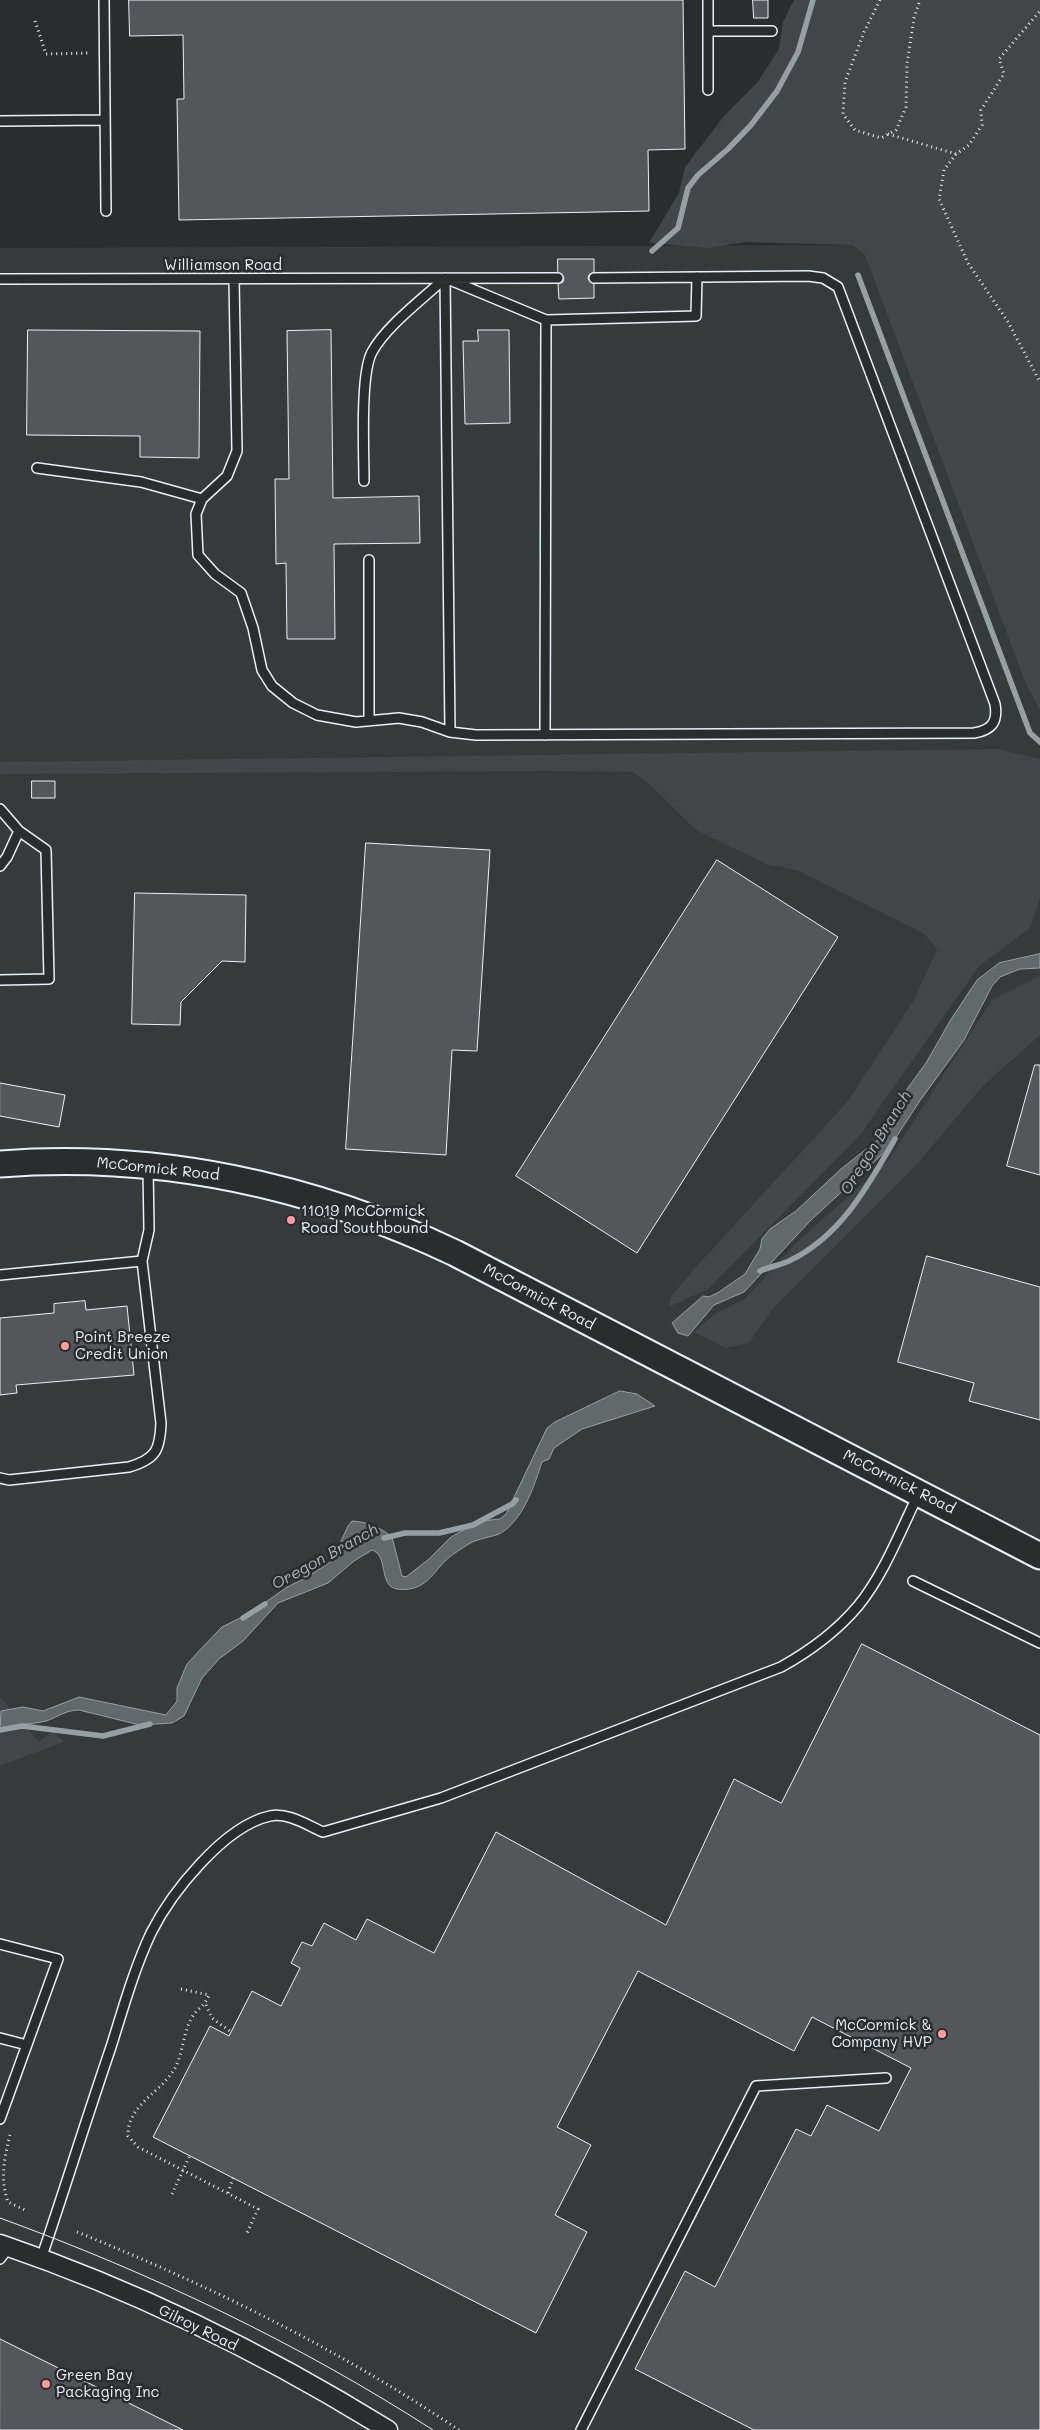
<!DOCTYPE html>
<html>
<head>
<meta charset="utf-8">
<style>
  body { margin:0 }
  canvas { display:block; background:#2a2d2e }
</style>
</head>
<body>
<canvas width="1040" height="2430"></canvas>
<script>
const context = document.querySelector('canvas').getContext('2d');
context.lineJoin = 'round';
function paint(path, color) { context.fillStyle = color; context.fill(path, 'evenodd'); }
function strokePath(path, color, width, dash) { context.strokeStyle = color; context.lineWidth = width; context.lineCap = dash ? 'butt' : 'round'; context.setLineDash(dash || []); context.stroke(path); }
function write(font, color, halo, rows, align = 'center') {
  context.font = font + ' Mali,sans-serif'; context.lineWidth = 5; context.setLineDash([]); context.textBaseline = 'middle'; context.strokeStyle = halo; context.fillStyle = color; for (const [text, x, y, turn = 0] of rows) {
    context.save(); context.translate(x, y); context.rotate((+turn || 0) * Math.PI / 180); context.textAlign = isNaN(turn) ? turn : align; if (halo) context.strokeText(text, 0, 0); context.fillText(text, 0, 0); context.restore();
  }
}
paint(new Path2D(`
  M 1040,0 L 1040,2430 L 0,2430 L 0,1766 L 64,1742 L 39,1742 L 0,1696 L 0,248 L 856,245 Z`), '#363a3b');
paint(new Path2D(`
  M 794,0 L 1040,0 L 1040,710 L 1026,684 L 865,255 L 852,245 L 745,242 L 709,248 L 649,243 L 679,193 L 685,167 L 724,116 L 757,83 L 779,49 L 783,22 Z
  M 998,749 L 1040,759 L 1040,898 L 1030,928 L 979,966 L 860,1135 L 708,1289 L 669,1307 L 670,1298 L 696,1267 L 848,1101 L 914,1000 L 937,949 L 925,934 L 799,871 L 766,864 L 696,830 L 651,786 L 633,772 L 546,771 L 0,774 L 0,762 Z
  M 1040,976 L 1040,1035 L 984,1085 L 916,1165 L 774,1307 L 749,1343 L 725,1348 L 694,1332 L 716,1313 L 745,1299 L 797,1242 L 888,1161 L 992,1000 Z
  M 0,1696 L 39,1742 L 53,1731 L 64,1742 L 0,1766 Z`), '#424648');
const water = new Path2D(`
  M 1040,954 L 1040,968 L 1020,969 L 1000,977 L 992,986 L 964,1040 L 919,1102 L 889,1148 L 810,1221 L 744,1292 L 714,1305 L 688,1336 L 678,1333 L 672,1323 L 703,1296 L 709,1297 L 719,1292 L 745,1274 L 760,1249 L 762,1239 L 770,1229 L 796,1211 L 841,1169 L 888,1132 L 902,1096 L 926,1063 L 950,1021 L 977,980 L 999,963 Z
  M 620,1391 L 637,1394 L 655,1406 L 582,1429 L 554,1448 L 549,1459 L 542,1462 C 534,1486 525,1515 504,1531 C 498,1536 486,1537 478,1540 C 470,1542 463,1548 455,1553 C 433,1567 430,1593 397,1589 C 378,1586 389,1555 372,1550 L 354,1561 L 328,1583 L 278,1603 L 243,1641 L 219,1659 L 202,1678 L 184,1716 L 172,1723 L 140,1725 L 79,1710 C 66,1710 58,1717 46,1721 C 30,1725 15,1723 0,1731 L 1,1711 L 23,1707 L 43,1711 L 79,1697 L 166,1715 L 177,1701 L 177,1688 L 187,1664 L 216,1633 L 222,1627 L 252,1612 L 287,1587 L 304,1579 L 332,1561 L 348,1526 L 352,1521 C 369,1522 379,1527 392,1537 L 402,1576 L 406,1577 L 429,1559 L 451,1537 L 480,1521 L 500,1519 L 506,1514 L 547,1428 L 555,1422 Z`);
paint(water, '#63686b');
strokePath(water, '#989fa3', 1);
strokePath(new Path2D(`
  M 652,251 L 678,228 L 688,188 L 698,175 L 728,149 L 751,125 L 777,91 L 798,52 L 813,0
  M 858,275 L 1030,733 L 1040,742
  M 760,1271 C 769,1267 780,1265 789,1261 C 841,1236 868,1186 895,1139
  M 384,1538 L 405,1533 L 439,1533 L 473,1525 L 512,1504 L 516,1500
  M 243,1618 L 265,1604
  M 0,1730 L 22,1726 L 103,1736 L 150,1724`), '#989fa3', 5.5);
const building = new Path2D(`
  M 129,0 L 683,0 L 685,149 L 648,150 L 649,211 L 179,220 L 177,99 L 184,99 L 183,35 L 130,36 Z
  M 753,0 L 768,0 L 768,18 L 754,18 Z
  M 558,259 L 594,259 L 594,272 L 589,275 L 588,279 L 594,284 L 594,298 L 559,299 L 558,284 L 563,282 L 564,278 L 558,272 Z
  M 28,330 L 200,331 L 199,458 L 140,457 L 140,436 L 27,435 Z
  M 331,330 L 333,498 L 419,496 L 420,543 L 334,544 L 335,639 L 287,639 L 286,563 L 276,564 L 275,479 L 289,479 L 287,331 Z
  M 478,330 L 509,330 L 510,423 L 465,424 L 463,341 L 478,341 Z
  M 32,781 L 55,781 L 55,798 L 32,798 Z
  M 366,843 L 490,850 L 477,1051 L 452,1050 L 446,1155 L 346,1149 Z
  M 717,860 L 838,937 L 637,1253 L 516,1176 Z
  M 135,893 L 246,895 L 245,962 L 222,961 L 181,1002 L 180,1025 L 132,1024 Z
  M 1035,1065 L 1040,1065 L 1040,1175 L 1007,1166 Z
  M 0,1083 L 65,1095 L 59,1127 L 0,1116 Z
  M 927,1256 L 1040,1287 L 1040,1420 L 969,1401 L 974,1383 L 898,1362 Z
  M 85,1301 L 86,1310 L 127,1306 L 134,1375 L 16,1385 L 17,1393 L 0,1395 L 0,1318 L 54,1313 L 54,1304 Z
  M 862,1644 L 1040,1735 L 1040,2430 L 754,2430 L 635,2369 L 685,2271 L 715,2287 L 796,2129 L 811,2136 L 827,2105 L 879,2131 L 911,2068 L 812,2017 L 794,2051 L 638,1971 L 557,2127 L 591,2145 L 555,2215 L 587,2232 L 536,2333 L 153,2137 L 210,2026 L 229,2036 L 252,1991 L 281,2006 L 300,1968 L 291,1963 L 302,1942 L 312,1946 L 324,1923 L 356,1940 L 367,1919 L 434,1953 L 496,1832 L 666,1925 L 734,1779 L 781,1803 Z
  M 0,2339 L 183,2430 L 0,2430 Z`);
paint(building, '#535759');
strokePath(building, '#e8f1f8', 1);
const lane = new Path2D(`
  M 104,0 L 106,211
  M 708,0 L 708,90
  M 708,31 L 772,31
  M 0,121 L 104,120
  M 445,278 L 450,732
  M 0,279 L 558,278
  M 234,279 L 237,451 L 227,476 L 202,499 L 196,514 L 198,555 L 215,574 L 241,593 L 253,628 L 262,670 L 272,686 L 293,703 L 317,715 L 356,722 L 399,718 L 422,722 L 450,732 L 476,735 L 974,733 C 992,730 998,722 995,704 L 838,287 L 823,278 L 808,276 L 594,278
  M 450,280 L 546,320 L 696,316 L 697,277
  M 37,468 L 141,482 L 202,499
  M 364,481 C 364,452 360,374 372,352 C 387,325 423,299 445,278
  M 369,560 L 369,721
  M 545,735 L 546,320
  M 0,809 L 19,831 L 46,850 L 49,979 L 0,980
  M 0,866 L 7,857 L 19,831
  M 0,1275 L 142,1261
  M 0,1478 L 9,1480 L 129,1467 C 156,1459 160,1450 161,1423 L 142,1261 L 149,1230 L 148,1167
  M 913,1581 L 1040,1643
  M 0,1944 L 58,1959 L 0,2119
  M 0,2038 L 27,2045
  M 0,2259 L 9,2247
  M 41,2259 C 65,2188 87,2117 111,2047 C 123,2009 134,1969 151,1933 C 171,1893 224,1826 270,1816 C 287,1812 307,1825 323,1832 L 441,1798 L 781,1667 C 810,1651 836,1632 858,1606 C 884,1574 900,1532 918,1495
  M 581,2430 L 756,2086 L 886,2078`);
const street = new Path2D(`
  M 0,2244 C 135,2290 267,2355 388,2430`);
const secondary = new Path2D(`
  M 0,1164 C 158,1152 312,1185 455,1253 L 1040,1556`);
strokePath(lane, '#e8f1f8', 12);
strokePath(street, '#e8f1f8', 21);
strokePath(secondary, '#e8f1f8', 29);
strokePath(new Path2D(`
  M 880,0 L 864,32 L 845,82 L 843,114 L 855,130 L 881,138 L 896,130 L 906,107 L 907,64 L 914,18 L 920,0
  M 35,21 L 46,54 L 90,53
  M 888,134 L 956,154 L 969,145 L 982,125 L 981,110 L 1004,74 L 999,59 L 1040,11
  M 956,154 L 944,170 L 939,199 L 968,263 L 1008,322 L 1040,382
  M 181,1989 L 209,1995 C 205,2006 196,2009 191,2019 C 183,2034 183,2053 175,2068 C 161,2093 127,2105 128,2136 L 138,2147 L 258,2209 L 247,2233
  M 206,2005 L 212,2018 L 231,2032
  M 10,2135 C 4,2158 0,2180 8,2202 L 25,2210
  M 228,2193 L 233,2178
  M 172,2194 L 190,2155
  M 77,2232 C 209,2285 340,2350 459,2430`), '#e8f1f8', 3, [1, 4]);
strokePath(lane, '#2a2d2e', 9);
strokePath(street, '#2a2d2e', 18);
strokePath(secondary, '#2a2d2e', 25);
strokePath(new Path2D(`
  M 0,2218 C 151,2273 298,2343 433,2430`), '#e8f1f8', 1);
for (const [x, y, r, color] of [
  [291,1220,5,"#ff9aa2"],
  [65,1346,5,"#ff9aa2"],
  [942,2034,5,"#ff9aa2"],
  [46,2384,5,"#ff9aa2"]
]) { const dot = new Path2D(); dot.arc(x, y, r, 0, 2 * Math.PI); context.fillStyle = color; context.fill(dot); strokePath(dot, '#2a2d2e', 2); }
write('15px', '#e8f1f8', '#2a2d2e', [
  ["Williamson Road",223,265],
  ["McCormick Road",158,1169,6],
  ["McCormick Road",539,1297,28],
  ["McCormick Road",899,1482,27],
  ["Gilroy Road",198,2328,26]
]);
write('15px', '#e8f1f8', '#2a2d2e', [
  ["11019 McCormick",301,1211],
  ["Road Southbound",301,1228],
  ["Point Breeze",75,1337],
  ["Credit Union",75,1354],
  ["McCormick &",932,2025,"right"],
  ["Company HVP",932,2042,"right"],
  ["Green Bay",56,2375],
  ["Packaging Inc",56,2392]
], 'left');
write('italic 16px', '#acb3b9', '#2a2d2e', [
  ["Oregon Branch",876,1143,-58],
  ["Oregon Branch",325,1557,-29]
]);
</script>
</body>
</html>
